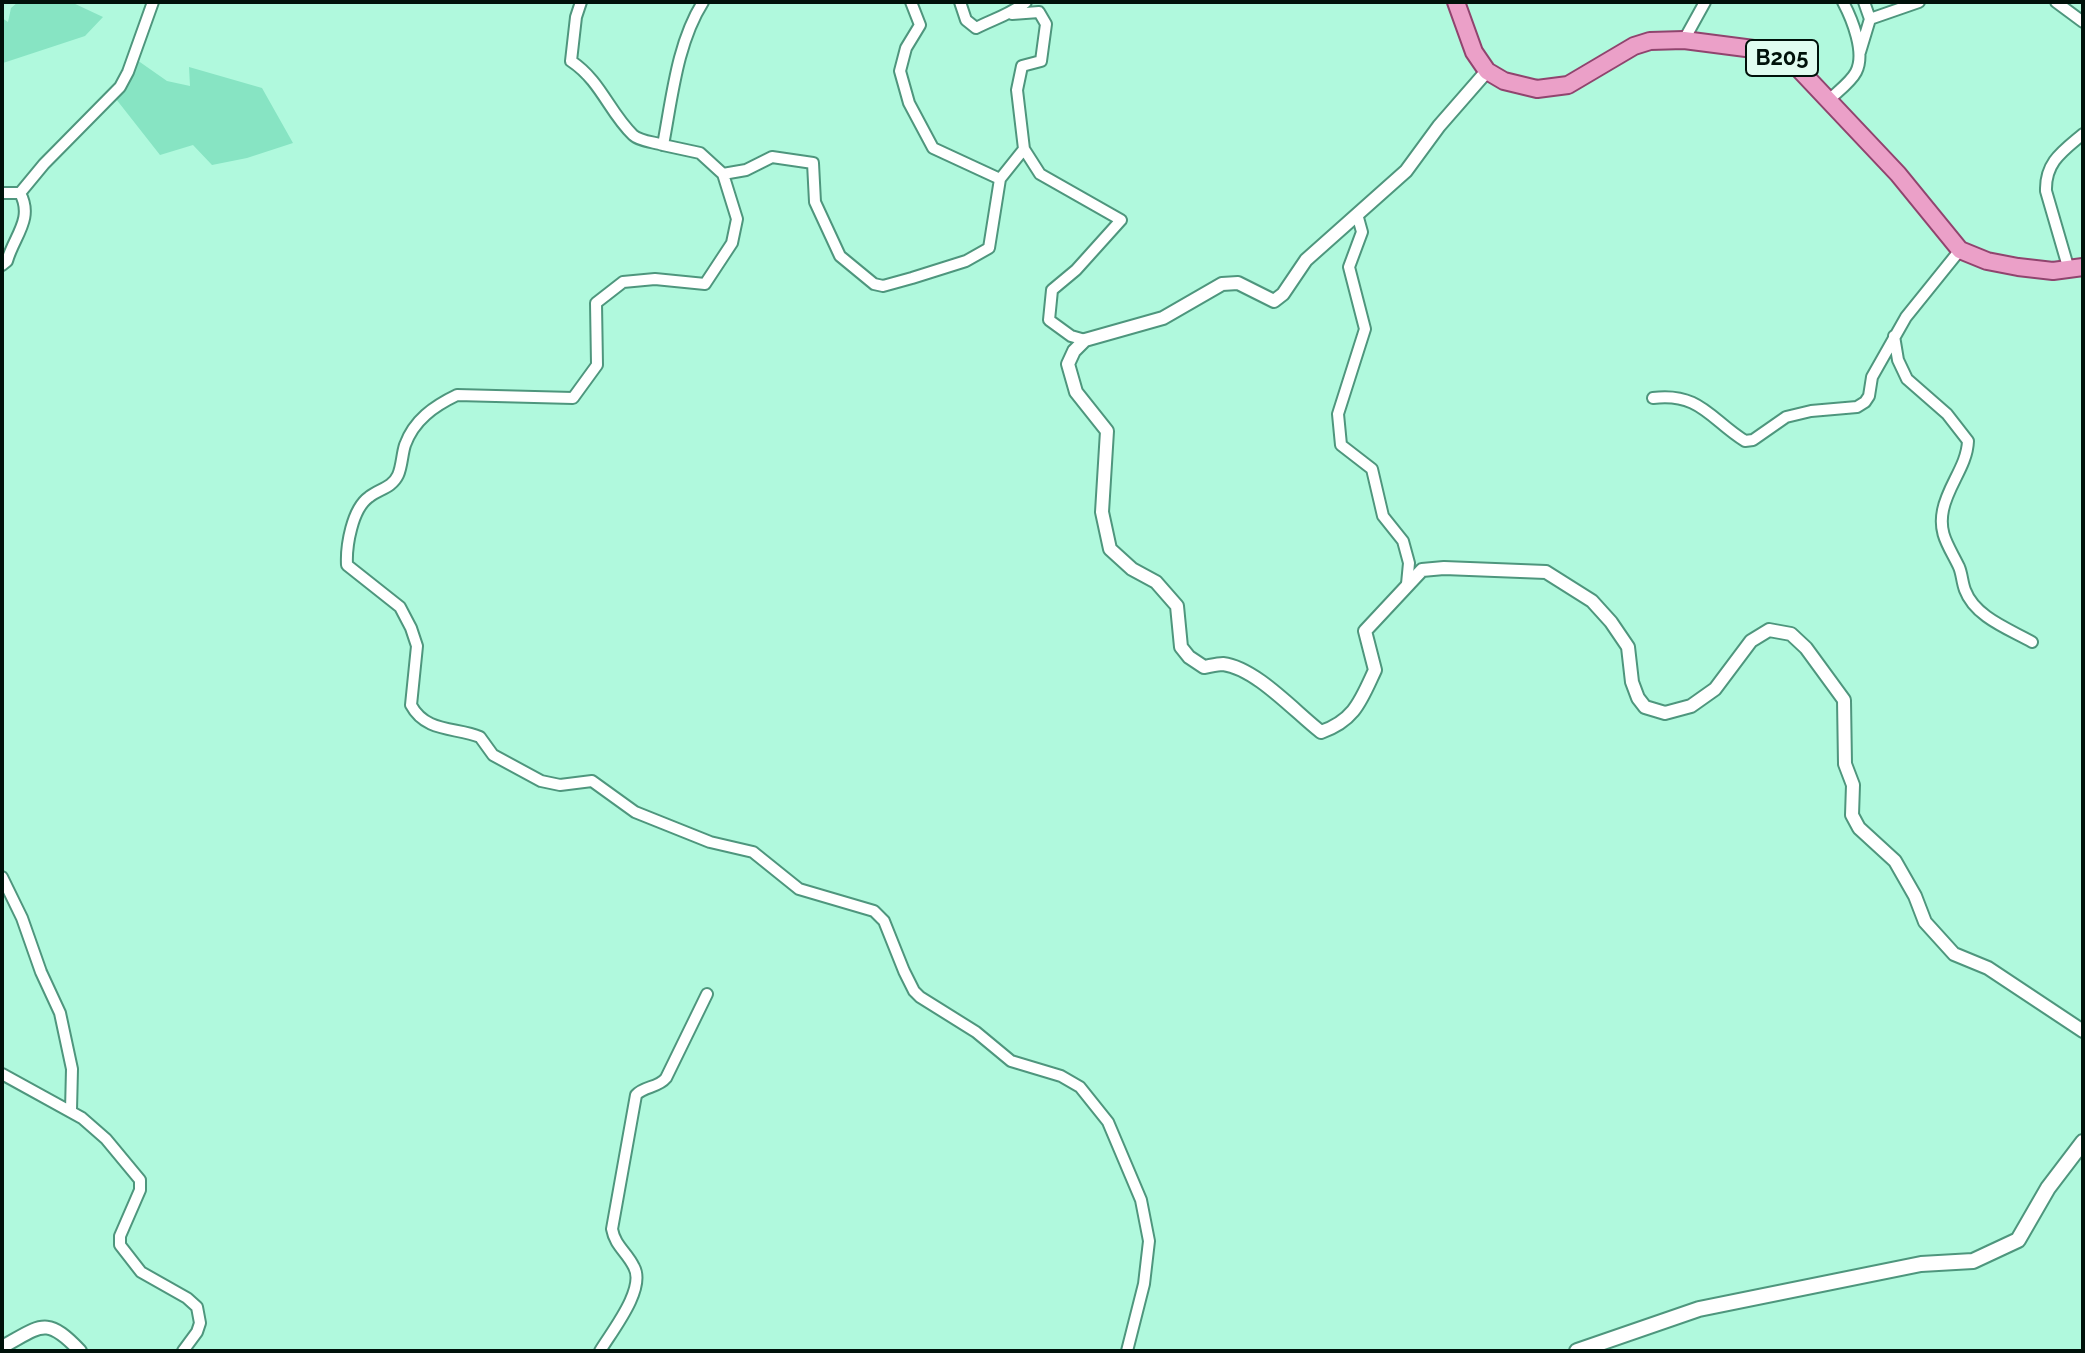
<!DOCTYPE html>
<html>
<head>
<meta charset="utf-8">
<style>
  body { margin:0 }
  #map { position:relative; width:2085px; height:1353px; overflow:hidden; background:#b0f9dd; font-family:Raleway,sans-serif }
  canvas { display:block }
  .frame { position:absolute; inset:0; border:4px solid #00110a; pointer-events:none }
</style>
</head>
<body>
<div id="map">
<canvas width="2085" height="1353"></canvas>
<div class="frame"></div>
</div>
<script>
const context = document.querySelector('canvas').getContext('2d');
context.lineJoin = 'round';
function paint(path, color) { context.fillStyle = color; context.fill(path, 'evenodd'); }
function strokePath(path, color, width, dash) { context.strokeStyle = color; context.lineWidth = width; context.lineCap = dash ? 'butt' : 'round'; context.setLineDash(dash || []); context.stroke(path); }
function write(font, color, halo, rows, align = 'center') {
  context.font = font + ' Raleway,sans-serif'; context.lineWidth = 6; context.setLineDash([]); context.textBaseline = 'middle'; context.strokeStyle = halo; context.fillStyle = color; for (const [text, x, y, turn = 0] of rows) {
    context.save(); context.translate(x, y); context.rotate((+turn || 0) * Math.PI / 180); context.textAlign = isNaN(turn) ? turn : align; if (halo) context.strokeText(text, 0, 0); context.fillText(text, 0, 0); context.restore();
  }
}
paint(new Path2D(`
  M 18,2 L 71,2 L 103,17 L 85,36 L 3,63 L 2,18 L 8,22 L 11,8 Z
  M 137,60 L 167,81 L 190,86 L 189,67 L 262,88 L 293,143 L 247,158 L 212,165 L 193,145 L 160,155 L 116,99 Z`), '#87e4c3');
const minor = new Path2D(`
  M 581,2 L 576,17 L 571,61 C 601,81 609,112 633,135 C 639,141 654,142 663,145
  M 703,2 C 677,43 672,98 663,145 L 700,153 L 723,174 L 737,219 L 732,243 L 705,284 L 655,279 L 623,282 L 596,303 L 597,365 L 573,398 L 457,395 C 434,406 414,420 405,445 C 402,454 402,466 398,475 C 392,488 379,489 369,497 C 352,509 346,546 347,565 L 400,607 L 411,628 L 417,646 L 411,705 C 426,733 456,727 480,737 L 493,755 L 541,781 L 560,785 L 592,781 L 635,812 L 710,842 L 753,852 L 799,889 L 874,911 L 884,921 L 904,971 L 914,991 L 920,997 L 976,1032 L 1011,1061 L 1061,1076 L 1080,1087 L 1108,1122 L 1141,1200 L 1149,1241 L 1144,1284 L 1127,1351
  M 960,2 L 966,20 L 976,28 C 994,19 1011,14 1026,2
  M 2056,2 L 2083,22
  M 1870,19 L 1919,2
  M 1684,40 L 1705,2
  M 1860,52 L 1870,19 L 1864,2
  M 1829,100 C 1837,92 1851,82 1856,72 C 1866,53 1852,19 1843,2
  M 1024,149 L 1040,174 L 1121,220 L 1076,270 L 1052,290 L 1049,320 L 1071,336 L 1085,340
  M 723,174 L 746,170 L 772,157 L 813,163 L 815,202 L 840,256 L 874,284 L 883,286 L 912,278 L 966,261 L 989,248 L 1000,179 L 933,148 L 909,103 L 900,71 L 906,48 L 920,25 L 911,2
  M 1000,179 L 1024,149 L 1017,90 L 1022,66 L 1041,61 L 1046,24 L 1039,12 L 1012,14
  M 2,193 L 20,193
  M 1357,214 L 1362,232 L 1349,267 L 1365,329 L 1338,414 L 1341,445 L 1372,469 L 1383,516 L 1403,541 L 1409,563 L 1407,584
  M 2,265 L 7,261 C 14,236 34,219 20,193 L 44,164 L 120,87 L 128,72 L 153,2
  M 2069,270 L 2046,191 C 2045,162 2063,151 2083,134
  M 1894,336 L 1898,360 L 1907,379 L 1947,414 L 1968,441 C 1967,466 1948,485 1943,510 C 1938,534 1949,546 1959,567 C 1962,574 1962,582 1965,590 C 1975,617 2009,629 2032,642
  M 1653,398 C 1700,392 1711,420 1745,441 L 1753,440 L 1786,417 L 1811,411 L 1857,407 L 1865,402 L 1869,396 L 1872,377 L 1906,317 L 1960,250
  M 2,877 L 22,918 L 41,972 L 60,1013 L 72,1069 L 71,1110
  M 2,1074 L 82,1118 L 106,1139 L 140,1180 L 140,1190 L 120,1236 L 120,1245 L 141,1272 L 187,1298 L 197,1307 L 200,1323 L 197,1332 L 183,1351
  M 600,1351 C 612,1331 646,1289 634,1267 C 627,1252 615,1246 612,1229 L 636,1095 C 644,1086 658,1088 666,1078 L 707,994`);
const tertiary = new Path2D(`
  M 1487,71 L 1439,126 L 1406,171 L 1306,260 L 1283,294 L 1274,301 L 1238,283 L 1222,284 L 1163,318 L 1085,340 L 1074,351 L 1068,364 L 1076,392 L 1107,431 L 1102,512 L 1110,549 L 1132,569 L 1156,582 L 1177,606 L 1181,647 L 1189,657 L 1204,667 C 1210,666 1217,664 1223,664 C 1256,668 1295,712 1321,732 C 1355,720 1361,700 1375,670 L 1365,631 L 1422,570 L 1444,568 L 1546,572 L 1592,601 L 1611,622 L 1628,647 L 1632,682 L 1638,698 L 1645,707 L 1665,713 L 1691,706 L 1715,689 L 1751,641 L 1769,630 L 1791,634 L 1806,648 L 1844,700 L 1845,764 L 1853,785 L 1852,815 L 1859,828 L 1895,861 L 1915,896 L 1925,922 L 1954,954 L 1988,968 L 2083,1031
  M 2,1347 C 41,1326 46,1315 80,1351`);
const secondary = new Path2D(`
  M 1577,1351 L 1699,1309 L 1921,1264 L 1973,1261 L 2018,1240 L 2048,1188 L 2083,1142`);
const primary = new Path2D(`
  M 1456,2 L 1474,52 L 1487,71 L 1504,81 L 1537,89 L 1568,85 L 1634,46 L 1650,41 L 1684,40 L 1769,51 L 1797,67 L 1898,174 L 1960,250 L 1987,261 L 2018,267 L 2053,271 L 2083,267`);
strokePath(minor, '#4e967d', 14);
strokePath(tertiary, '#4e967d', 16);
strokePath(secondary, '#4e967d', 18);
strokePath(primary, '#90446e', 20);
strokePath(minor, '#fff', 10);
strokePath(tertiary, '#fff', 12);
strokePath(secondary, '#fff', 14);
strokePath(primary, '#eba0c8', 16);
for (const [x, y, w] of [
  [1782,58,72]
]) { const box = new Path2D(); box.roundRect(x - w / 2, y - 18, w, 36, 6); context.fillStyle = '#e0fcf0'; context.fill(box); strokePath(box, '#00110a', 2); }
write('bold 22px', '#00110a', null, [
  ["B205",1782,58]
]);
</script>
</body>
</html>
